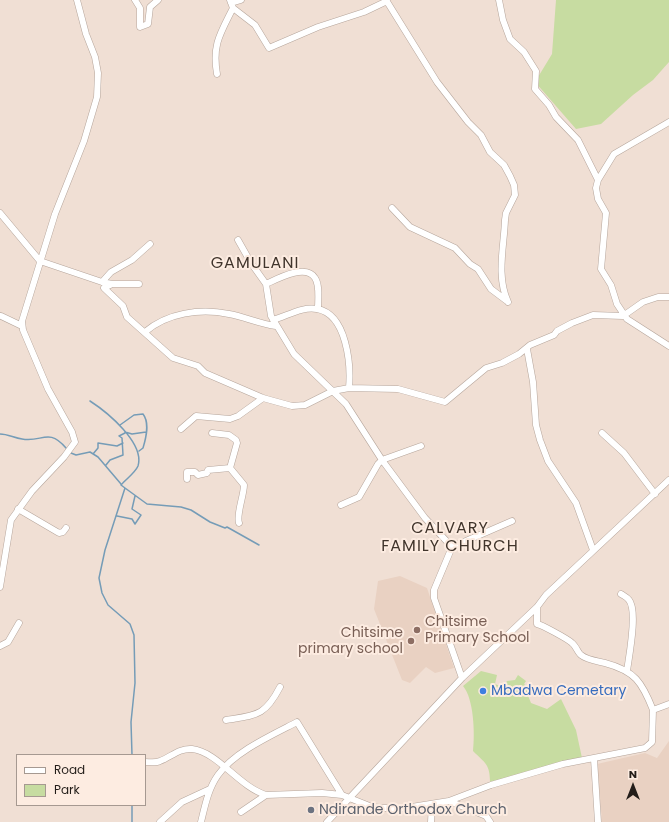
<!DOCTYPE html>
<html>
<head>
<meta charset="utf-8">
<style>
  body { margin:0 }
  #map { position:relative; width:669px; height:822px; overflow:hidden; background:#f0dfd4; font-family:Poppins,sans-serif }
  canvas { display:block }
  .legend { position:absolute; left:16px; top:754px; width:130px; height:52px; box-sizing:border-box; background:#fdece1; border:1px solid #a69991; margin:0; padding:5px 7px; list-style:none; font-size:12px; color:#231d19 }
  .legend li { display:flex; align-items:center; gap:8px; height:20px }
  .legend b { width:20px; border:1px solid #a69991 }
  .north { position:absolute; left:613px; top:766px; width:40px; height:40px; -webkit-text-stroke:3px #fdece1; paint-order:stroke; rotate:0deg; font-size:11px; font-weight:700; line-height:16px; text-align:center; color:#231d19 }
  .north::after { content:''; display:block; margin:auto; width:14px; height:18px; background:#231d19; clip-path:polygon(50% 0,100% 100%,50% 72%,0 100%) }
</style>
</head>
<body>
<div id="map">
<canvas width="669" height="822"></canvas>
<ul class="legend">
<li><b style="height:5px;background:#fff"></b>Road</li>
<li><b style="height:11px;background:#c7dca1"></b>Park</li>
</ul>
<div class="north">N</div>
</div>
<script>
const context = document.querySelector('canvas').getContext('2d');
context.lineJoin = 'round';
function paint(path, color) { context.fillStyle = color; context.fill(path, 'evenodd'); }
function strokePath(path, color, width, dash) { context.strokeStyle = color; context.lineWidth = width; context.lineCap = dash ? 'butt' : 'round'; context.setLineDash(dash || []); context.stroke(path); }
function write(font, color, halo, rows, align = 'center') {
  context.font = font + ' Poppins,sans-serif'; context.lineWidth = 4; context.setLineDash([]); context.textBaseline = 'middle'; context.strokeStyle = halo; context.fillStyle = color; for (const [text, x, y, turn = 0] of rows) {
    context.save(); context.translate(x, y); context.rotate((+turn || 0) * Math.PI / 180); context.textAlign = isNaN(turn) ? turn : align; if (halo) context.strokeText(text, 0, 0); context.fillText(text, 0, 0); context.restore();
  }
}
paint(new Path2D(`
  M 400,576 L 427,588 L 454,668 L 435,673 L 426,667 L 410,683 L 402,680 L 374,609 L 378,581 Z
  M 669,741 L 669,822 L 602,822 L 597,764 L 645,753 L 657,758 Z`), '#e9d1c2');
paint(new Path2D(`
  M 556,0 L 669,0 L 669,62 L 653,80 L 633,95 L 601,124 L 576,129 L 535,82 L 552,54 Z
  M 481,671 L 497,675 L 495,684 L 503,687 L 507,681 L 515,680 L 518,675 L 526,681 L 524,684 L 530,688 L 527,693 L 531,703 L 547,709 L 561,699 L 576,730 L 582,758 L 490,782 C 490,764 485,763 473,751 C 475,734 474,699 463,686 Z`), '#c7dca1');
strokePath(new Path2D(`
  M 90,401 C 107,412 145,443 138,466 C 135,473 126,479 121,485 L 125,488 L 105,550 L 99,578 L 102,593 L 108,605 L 130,624 L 134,635 L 135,683 L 131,722 L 132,755
  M 120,425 L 134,415 L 143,414 C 150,423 146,438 143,448 L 139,451
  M 125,432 L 132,434 L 146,432
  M 0,434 C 8,434 14,438 22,439 C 42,443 48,427 66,448
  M 71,453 L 76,455 L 90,452 L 98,457 L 121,484
  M 93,454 L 98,448 L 98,443 L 117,446 L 123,443
  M 106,465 L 110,460 L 123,455 L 122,438 L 119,436 L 125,433
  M 125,488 L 147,504 L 181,507 L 191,510 L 210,522 L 225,528 L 227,527 L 259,545
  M 117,516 L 132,519 L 135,524 L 141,515 L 132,509 L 135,496
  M 132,822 L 132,805`), '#759cb7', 1.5);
const minor = new Path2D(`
  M 135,0 L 140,8 L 140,27 L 148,24 L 150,7 L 158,0
  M 230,0 L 233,8 L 255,25 L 269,48 L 318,27 L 364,12 L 387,1
  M 386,0 L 437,82 L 468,122 L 481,135 L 490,152 L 504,165 L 510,176 L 514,185 L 515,195 L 506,213 L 505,220 C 504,247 496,276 508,302
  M 499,0 L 503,20 L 510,39 L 524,52 L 536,71 L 535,89 L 549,105 L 556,117 L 578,140 L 598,180
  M 231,3 L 241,0
  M 217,74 C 212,45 220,34 233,8
  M 669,122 L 614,154 L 598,180 L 596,188 L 598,199 L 606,213 L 601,269 L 611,285 L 617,304 L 627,319 L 669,346
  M 392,208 L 410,227 L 455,248 L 470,264 L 478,269 L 491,289 L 507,301
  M 0,213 L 40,261 L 102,282 L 112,284 L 139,284
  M 238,240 L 251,263 L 266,284 L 271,316 L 294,354 L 346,404 L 382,460 L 425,518 L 452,547 L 434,590 L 434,598 L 462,678
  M 102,282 L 111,272 L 132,260 L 150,244
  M 112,284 L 104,288 L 123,306 L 127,317 L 173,358 L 198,366 L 205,373 L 263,398 L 292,406 L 305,405 L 333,391 L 349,388 L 398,389 L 445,402 L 486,368 L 502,363 L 519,354 L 530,345 L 554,335 L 557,331 L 572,323 L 593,315 L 623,316 L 643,302 L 658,297 L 669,297
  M 266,284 C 277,279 306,263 315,278 C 320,285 318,300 318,309
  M 1,316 L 22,326
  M 273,320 C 287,316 303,306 317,309 C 347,314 351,365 349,388
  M 145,332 C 167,313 200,308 229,314 C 245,317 260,324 276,326
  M 527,349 L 533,382 L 536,425 L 540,440 L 548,461 L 576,503 L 593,550
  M 181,429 L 196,416 L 230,419 L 238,416 L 263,398
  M 212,433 L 229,435 L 236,440 L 237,443 L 230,468 L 244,485 C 244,495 236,515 239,523
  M 602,433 L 624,453 L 655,494
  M 187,479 L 187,472 L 195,472 L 198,475 L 207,473 L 208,470 L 230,468
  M 341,505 L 359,497 L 378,464 L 382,460 L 421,446
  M 18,509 L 59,533 L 63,532 L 66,528
  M 452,547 L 512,521
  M 0,587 L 11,520 L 32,491 L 64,457 L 75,442 L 72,432 L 48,389 L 23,330 L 22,321 L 55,214 L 84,141 L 97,97 L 98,73 L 95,57 L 86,34 L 77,0
  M 621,594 C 624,596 627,597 629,600 C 638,611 629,656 627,671
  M 537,607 L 537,624 C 542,625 568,639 572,643 C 576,646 578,653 581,655 C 587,660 597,661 605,663 C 635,671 642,682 653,710
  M 0,646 L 8,642 L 19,623
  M 226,720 C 257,715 265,716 280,687
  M 594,759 L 598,822
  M 145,762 C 150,762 156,763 160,761 C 171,757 179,748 192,749 C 218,752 238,786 266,795 L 322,793 L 342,795 L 372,807 L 399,809 L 449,801 L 491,785 L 563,764 L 645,748 L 652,742 L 653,710 L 669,704
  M 449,801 L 486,816 L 490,822
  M 241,812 L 266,795
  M 160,822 L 182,802 L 210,789
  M 201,822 C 205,806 208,789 218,775 C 234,752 272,735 297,722 L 342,795
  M 327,822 L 462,678 L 537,607 L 546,595 L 669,480
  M 431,822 L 432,804`);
strokePath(minor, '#b5a59b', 7);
strokePath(minor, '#fff', 6);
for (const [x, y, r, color] of [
  [417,630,4,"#8d6e63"],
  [411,641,4,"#8d6e63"],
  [483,691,4,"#3f7fe0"],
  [311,810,4,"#6b7280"]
]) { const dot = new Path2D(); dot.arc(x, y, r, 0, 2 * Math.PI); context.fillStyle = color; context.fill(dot); strokePath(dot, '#fdece1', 1.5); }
write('14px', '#785e54', '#fdece1', [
  ["Chitsime",425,622],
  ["Primary School",425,638],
  ["Chitsime",403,633,"right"],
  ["primary school",403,649,"right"]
], 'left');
write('14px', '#366cbe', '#fdece1', [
  ["Mbadwa Cemetary",491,691]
], 'left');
write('14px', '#5b616d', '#fdece1', [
  ["Ndirande Orthodox Church",319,810]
], 'left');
context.letterSpacing = '1px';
write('16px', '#41352c', '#fdece1', [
  ["GAMULANI",255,264],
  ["CALVARY",450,529],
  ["FAMILY CHURCH",450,547]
]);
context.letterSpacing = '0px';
</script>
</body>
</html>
